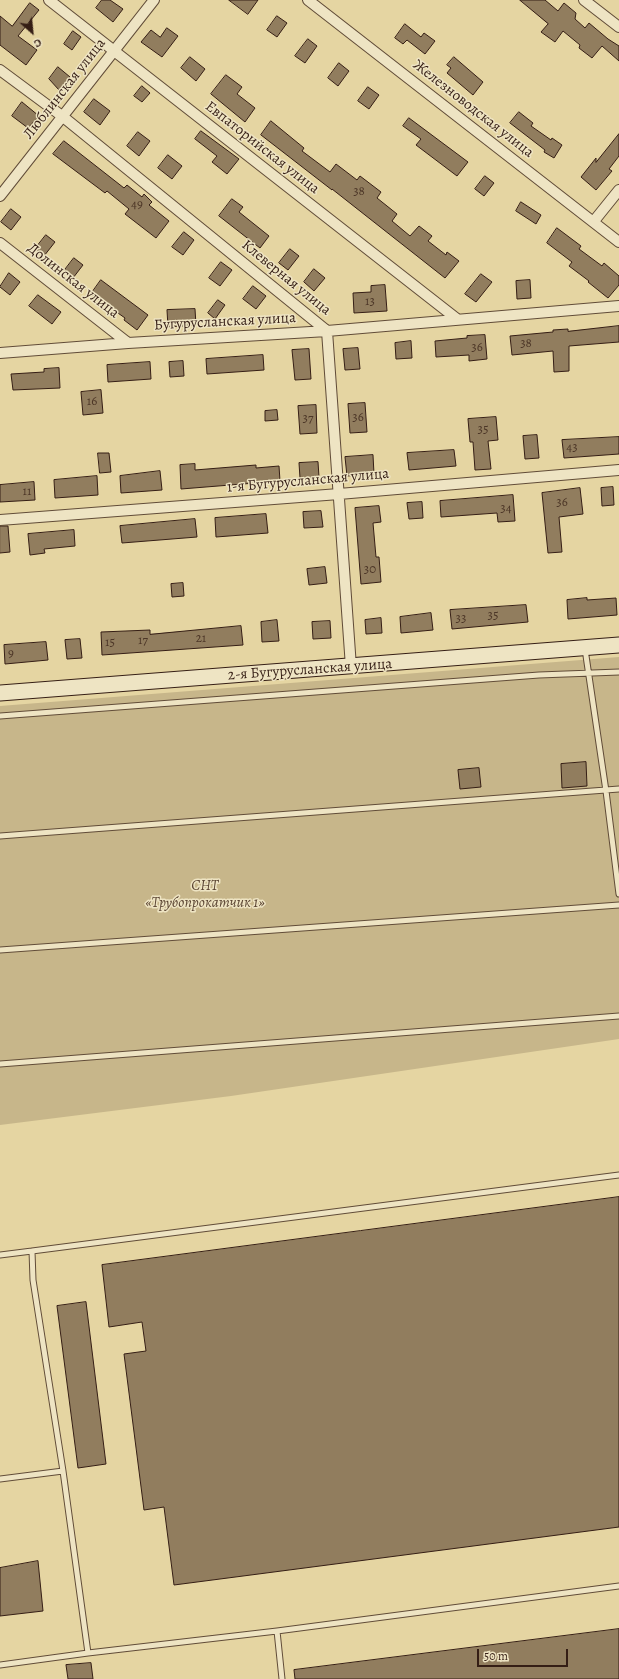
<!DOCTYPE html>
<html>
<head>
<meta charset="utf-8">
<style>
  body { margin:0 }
  #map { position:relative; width:619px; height:1679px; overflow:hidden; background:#e5d5a2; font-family:Alegreya,serif }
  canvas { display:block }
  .north { position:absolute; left:12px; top:12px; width:40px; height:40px; -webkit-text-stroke:3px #eee4c3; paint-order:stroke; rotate:153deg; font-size:11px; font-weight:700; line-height:16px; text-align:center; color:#351e15 }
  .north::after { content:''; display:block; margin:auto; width:14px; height:18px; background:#351e15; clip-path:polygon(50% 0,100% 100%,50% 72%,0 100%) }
  .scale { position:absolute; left:477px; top:1649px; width:91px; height:18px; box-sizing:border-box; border:2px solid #351e15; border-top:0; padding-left:5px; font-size:12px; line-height:14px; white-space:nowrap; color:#351e15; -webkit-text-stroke:3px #eee4c3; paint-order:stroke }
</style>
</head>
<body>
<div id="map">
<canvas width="619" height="1679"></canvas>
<div class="north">С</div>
<div class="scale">50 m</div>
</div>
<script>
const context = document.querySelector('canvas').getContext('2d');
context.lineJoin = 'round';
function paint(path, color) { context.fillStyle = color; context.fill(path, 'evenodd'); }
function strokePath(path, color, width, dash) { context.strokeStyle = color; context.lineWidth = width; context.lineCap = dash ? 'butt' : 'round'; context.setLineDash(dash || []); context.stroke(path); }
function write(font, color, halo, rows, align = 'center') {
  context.font = font + ' Alegreya,serif'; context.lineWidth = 3; context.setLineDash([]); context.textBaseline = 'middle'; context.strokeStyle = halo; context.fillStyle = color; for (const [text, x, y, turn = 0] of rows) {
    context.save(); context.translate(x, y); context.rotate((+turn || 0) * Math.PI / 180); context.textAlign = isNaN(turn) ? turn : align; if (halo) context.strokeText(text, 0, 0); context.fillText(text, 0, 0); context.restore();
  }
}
paint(new Path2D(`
  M 619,657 L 619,1039 L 231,1096 L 0,1125 L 0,706 Z`), '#c7b68a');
const building = new Path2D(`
  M 102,0 L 110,0 L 123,9 L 113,22 L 96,8 Z
  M 229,0 L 258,0 L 248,14 Z
  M 520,0 L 545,0 L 558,11 L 564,3 L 576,13 L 575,19 L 585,28 L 589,23 L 608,39 L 619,46 L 619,61 L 602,46 L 592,58 L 579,48 L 580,45 L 563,31 L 555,42 L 541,32 L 548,24 Z
  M 30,3 L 39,10 L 18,36 L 37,50 L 26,65 L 0,45 L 0,16 L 12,26 Z
  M 277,16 L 287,23 L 277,37 L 267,30 Z
  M 405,24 L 421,37 L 424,33 L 435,41 L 425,54 L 407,40 L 403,44 L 395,38 Z
  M 167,28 L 178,36 L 162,57 L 141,42 L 151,30 L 160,37 Z
  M 73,31 L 81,37 L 72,50 L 64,44 Z
  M 308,39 L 317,46 L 305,63 L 295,56 Z
  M 190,57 L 205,69 L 196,81 L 181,68 Z
  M 454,57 L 483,82 L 473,95 L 447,73 L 451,68 L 447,65 Z
  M 339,63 L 349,71 L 338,86 L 328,78 Z
  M 58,67 L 70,77 L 59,90 L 49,79 Z
  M 226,75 L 242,87 L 237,94 L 255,108 L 245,122 L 211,94 Z
  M 142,86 L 150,93 L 142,102 L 134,96 Z
  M 368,87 L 379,95 L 369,109 L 358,101 Z
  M 94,99 L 110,111 L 100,125 L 84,112 Z
  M 22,102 L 39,116 L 28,128 L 12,116 Z
  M 519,112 L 533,123 L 531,126 L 551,140 L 552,138 L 562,145 L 554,158 L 544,152 L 545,150 L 510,123 Z
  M 409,118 L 468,162 L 457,176 L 416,145 L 421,139 L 403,126 Z
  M 271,121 L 304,148 L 302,151 L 330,172 L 336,164 L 357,180 L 360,176 L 381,192 L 377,198 L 397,214 L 392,221 L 410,236 L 419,226 L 432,236 L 428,241 L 446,255 L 447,252 L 459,261 L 445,278 L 332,189 L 332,190 L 261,135 Z
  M 201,131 L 239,159 L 227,174 L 212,162 L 217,156 L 195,139 Z
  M 138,132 L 150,141 L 139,156 L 127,146 Z
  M 619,134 L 619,156 L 609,169 L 612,171 L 596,190 L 581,177 L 596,158 L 596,162 Z
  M 64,141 L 124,188 L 127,185 L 142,197 L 144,194 L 152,202 L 149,205 L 169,221 L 156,238 L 125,214 L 129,209 L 107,191 L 105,193 L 53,154 Z
  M 168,155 L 182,166 L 172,179 L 158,168 Z
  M 485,176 L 494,183 L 484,196 L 475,189 Z
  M 232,199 L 243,207 L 239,212 L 269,236 L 260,248 L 219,216 Z
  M 521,202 L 541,215 L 536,224 L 516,211 Z
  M 11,209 L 21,217 L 11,230 L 1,222 Z
  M 557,228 L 581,246 L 579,249 L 602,266 L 604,263 L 619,276 L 619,285 L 608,298 L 588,282 L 589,281 L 569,266 L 572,262 L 547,243 Z
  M 184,232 L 194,240 L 183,255 L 172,247 Z
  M 46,235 L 55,242 L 44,256 L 35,249 Z
  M 290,249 L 299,256 L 288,270 L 279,263 Z
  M 74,258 L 83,265 L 73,278 L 64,271 Z
  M 221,262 L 232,270 L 220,286 L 209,278 Z
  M 314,269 L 325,278 L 314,291 L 304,282 Z
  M 9,273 L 20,282 L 10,295 L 0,287 Z
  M 481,274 L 492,282 L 476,302 L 465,294 Z
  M 101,280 L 148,315 L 137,330 L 124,320 L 125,318 L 91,294 Z
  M 530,280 L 531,298 L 517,299 L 516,281 Z
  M 385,285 L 387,311 L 354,313 L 353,293 L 371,292 L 371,286 Z
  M 253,286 L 266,296 L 256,309 L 243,299 Z
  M 38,295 L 61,312 L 52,324 L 29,306 Z
  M 218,300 L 225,305 L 215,319 L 208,313 Z
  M 195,309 L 196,325 L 168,327 L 167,310 Z
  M 619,326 L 619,342 L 569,346 L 569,371 L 554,372 L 553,351 L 512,355 L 510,336 L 553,332 L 553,330 L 568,329 L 568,331 Z
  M 485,335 L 487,359 L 469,361 L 469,355 L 436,357 L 435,341 L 467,338 L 467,336 Z
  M 411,341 L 412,358 L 396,359 L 395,343 Z
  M 358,348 L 360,369 L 345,370 L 343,349 Z
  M 309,349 L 311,379 L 295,380 L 292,350 Z
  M 263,355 L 264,370 L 207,374 L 206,359 Z
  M 183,361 L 184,376 L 170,377 L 169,362 Z
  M 150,362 L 151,379 L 108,382 L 107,365 Z
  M 59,368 L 60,388 L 13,390 L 11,374 L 44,372 L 44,369 Z
  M 101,390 L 103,413 L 83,415 L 81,392 Z
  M 365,403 L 367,432 L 350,433 L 348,404 Z
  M 316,405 L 317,433 L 300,434 L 298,406 Z
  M 277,410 L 278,420 L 265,421 L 265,411 Z
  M 496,417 L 498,440 L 488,441 L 491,469 L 475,470 L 473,442 L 470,442 L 468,419 Z
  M 537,435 L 539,458 L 525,459 L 523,436 Z
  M 619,437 L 619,454 L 564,458 L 562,440 Z
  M 454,450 L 456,466 L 409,470 L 407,453 Z
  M 98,453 L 109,453 L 111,472 L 100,473 Z
  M 373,455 L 374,474 L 347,476 L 345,457 Z
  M 318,462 L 319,477 L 300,478 L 299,463 Z
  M 195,464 L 195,470 L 256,465 L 256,468 L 279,466 L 280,481 L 181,489 L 180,465 Z
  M 160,471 L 162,490 L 121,493 L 120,476 Z
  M 97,476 L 98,495 L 55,498 L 54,480 Z
  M 34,482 L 35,500 L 0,502 L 0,485 Z
  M 613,487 L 614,505 L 602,506 L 601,488 Z
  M 580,488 L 583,514 L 559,517 L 562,552 L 548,553 L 542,493 Z
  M 513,495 L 515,521 L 498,522 L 497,513 L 441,517 L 440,501 Z
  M 422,502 L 423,518 L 409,519 L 407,503 Z
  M 379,506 L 381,522 L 373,523 L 376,557 L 379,557 L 381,582 L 361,584 L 355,508 Z
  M 321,511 L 323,527 L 304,528 L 303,512 Z
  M 266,514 L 268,533 L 216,537 L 215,518 Z
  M 195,519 L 197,537 L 122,543 L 120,526 Z
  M 0,526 L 8,526 L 10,552 L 0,553 Z
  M 74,530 L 75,546 L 44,549 L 45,553 L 30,555 L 28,534 Z
  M 325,567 L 327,583 L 309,585 L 307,569 Z
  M 183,583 L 184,596 L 172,597 L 171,584 Z
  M 587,598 L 587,600 L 616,598 L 617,615 L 568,619 L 567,600 Z
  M 526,605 L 528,622 L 452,629 L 450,610 Z
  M 431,613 L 433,630 L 401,633 L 400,617 Z
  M 381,618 L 382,633 L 366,634 L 365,620 Z
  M 277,620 L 279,641 L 262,642 L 261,622 Z
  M 330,621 L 331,638 L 313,639 L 312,622 Z
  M 241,626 L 243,645 L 102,655 L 101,632 L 150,630 L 150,634 Z
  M 80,639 L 82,658 L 67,659 L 65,640 Z
  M 46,642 L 48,660 L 5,664 L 4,645 Z
  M 586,762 L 587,786 L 562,788 L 561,764 Z
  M 479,768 L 481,787 L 460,789 L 458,770 Z
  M 619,1197 L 619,1527 L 174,1585 L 164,1507 L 144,1510 L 124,1354 L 146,1351 L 142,1322 L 109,1327 L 102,1265 Z
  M 86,1302 L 106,1464 L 78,1468 L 57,1306 Z
  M 38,1561 L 43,1611 L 0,1616 L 0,1568 Z
  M 619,1629 L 619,1679 L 295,1679 L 294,1670 Z
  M 91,1663 L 93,1679 L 68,1679 L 66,1665 Z`);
paint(building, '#917d5e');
strokePath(building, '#351e15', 1);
const lane = new Path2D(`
  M 585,649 L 606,791 L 619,894
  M 0,716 L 539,675 L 619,672
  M 0,836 L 619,789
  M 0,950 L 619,905
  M 0,1064 L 619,1016
  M 619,1175 L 32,1251 L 33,1280 L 63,1471 L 88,1653 L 277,1631 L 619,1586
  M 0,1255 L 32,1251
  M 0,1479 L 63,1471
  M 277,1631 L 282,1679
  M 0,1665 L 88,1653`);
const street = new Path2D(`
  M 49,0 L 457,319
  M 308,0 L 619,242
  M 584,0 L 619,27
  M 0,70 L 62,116 L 327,331 L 351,667
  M 0,196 L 154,0
  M 594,221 L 619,190
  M 0,243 L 128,343
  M 0,353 L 128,343 L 327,331 L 619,306
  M 0,520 L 339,494 L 619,470`);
const secondary = new Path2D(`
  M 0,693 L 619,645`);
strokePath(lane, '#614c38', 7);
strokePath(street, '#614c38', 12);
strokePath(secondary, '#351e15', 17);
strokePath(lane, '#eee4c3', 5);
strokePath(street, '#eee4c3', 10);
strokePath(secondary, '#eee4c3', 15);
write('13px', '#4c3627', null, [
  ["38",359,192],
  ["49",137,205],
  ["13",370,302],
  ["38",526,344],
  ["36",477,348],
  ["16",92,402],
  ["36",358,418],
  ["37",308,419],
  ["35",483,430],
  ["43",572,448],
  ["11",27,492],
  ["36",562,503],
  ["34",506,509],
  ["30",370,570],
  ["35",493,616],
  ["33",461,619],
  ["21",201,639],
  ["17",143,641],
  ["15",110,643],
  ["9",11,654]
]);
write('15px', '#351e15', '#eee4c3', [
  ["Люблинская улица",65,89,-52],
  ["Железноводская улица",473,109,38],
  ["Евпаторийская улица",262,148,38],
  ["Клеверная улица",286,278,39],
  ["Долинская улица",73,281,38],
  ["Бугурусланская улица",225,322,-3],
  ["1-я Бугурусланская улица",308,481,-5],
  ["2-я Бугурусланская улица",310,670,-4]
]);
write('italic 15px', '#5a4432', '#eee4c3', [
  ["СНТ",205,886],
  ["«Трубопрокатчик 1»",205,903]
]);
</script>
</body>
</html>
